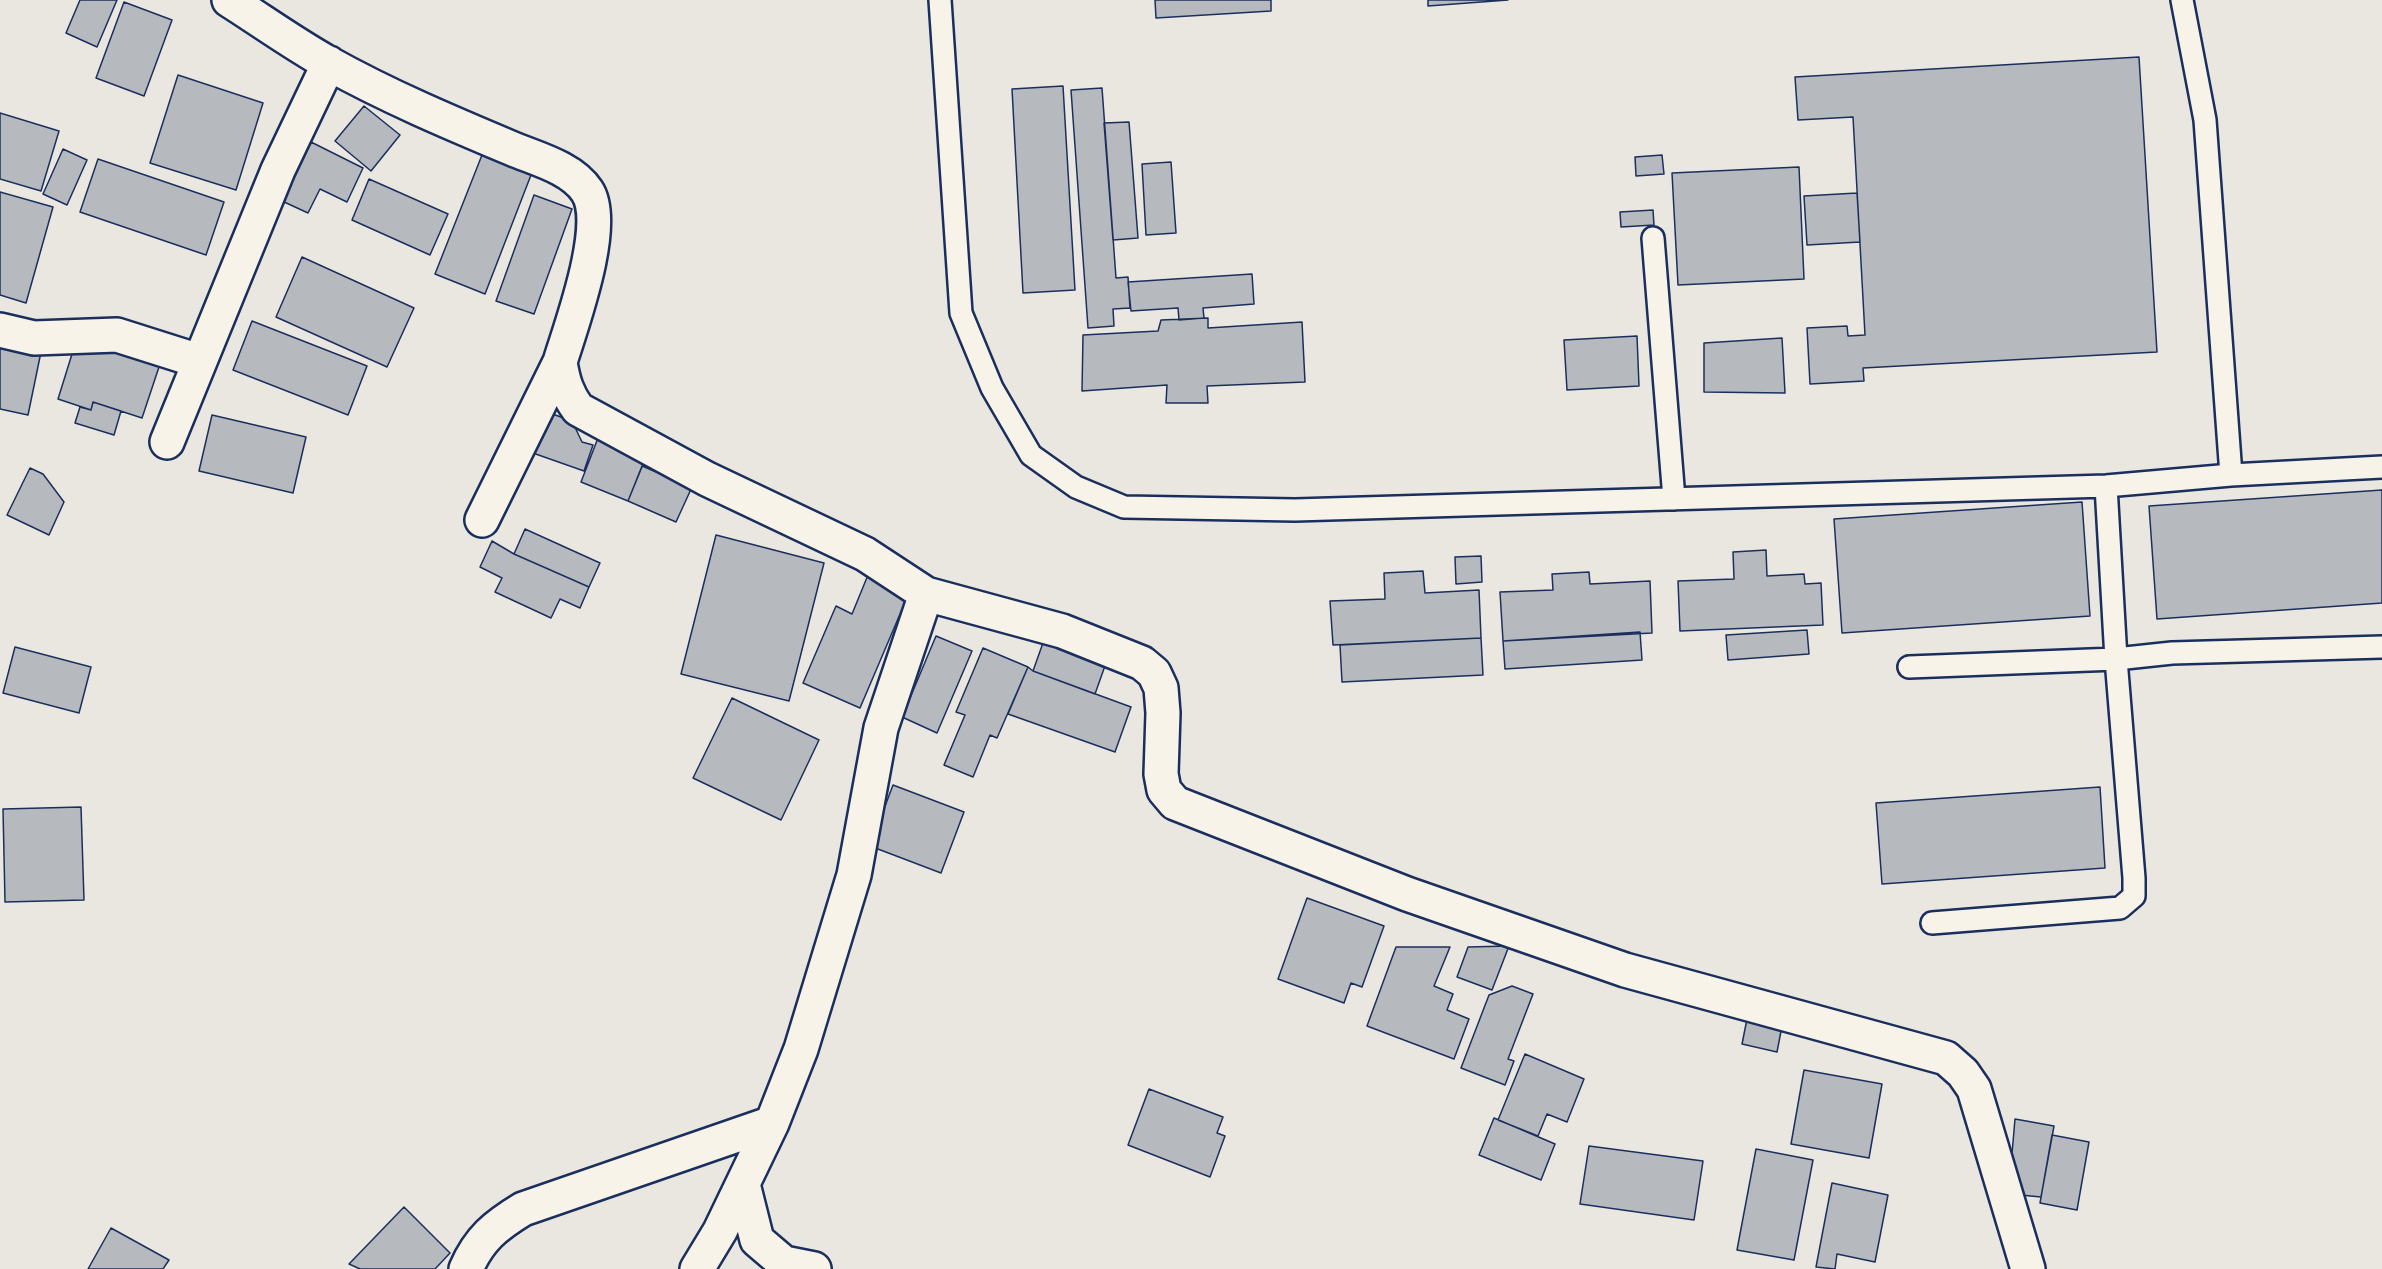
<!DOCTYPE html>
<html>
<head>
<meta charset="utf-8">
<style>
  body { margin:0 }
  canvas { display:block; background:#eae7e0 }
</style>
</head>
<body>
<canvas width="2382" height="1269"></canvas>
<script>
const context = document.querySelector('canvas').getContext('2d');
context.lineJoin = 'round';
function paint(path, color) { context.fillStyle = color; context.fill(path, 'evenodd'); }
function strokePath(path, color, width, dash) { context.strokeStyle = color; context.lineWidth = width; context.lineCap = dash ? 'butt' : 'round'; context.setLineDash(dash || []); context.stroke(path); }
const building = new Path2D(`
  M 80,0 L 117,0 L 97,47 L 66,33 Z
  M 1155,0 L 1271,0 L 1271,11 L 1156,18 Z
  M 1428,0 L 1508,0 L 1428,6 Z
  M 124,2 L 172,20 L 144,96 L 96,78 Z
  M 2139,57 L 2157,352 L 1863,368 L 1864,381 L 1810,384 L 1807,328 L 1847,326 L 1848,336 L 1865,335 L 1853,117 L 1798,120 L 1795,77 Z
  M 178,75 L 263,103 L 236,190 L 150,163 Z
  M 1063,86 L 1075,290 L 1023,293 L 1012,89 Z
  M 1102,88 L 1116,278 L 1128,277 L 1130,308 L 1113,309 L 1114,326 L 1088,328 L 1071,90 Z
  M 364,106 L 400,135 L 371,171 L 335,141 Z
  M 0,113 L 59,131 L 41,191 L 0,179 Z
  M 1129,122 L 1138,238 L 1113,240 L 1104,123 Z
  M 311,142 L 363,168 L 347,202 L 320,189 L 308,213 L 282,201 Z
  M 63,149 L 87,160 L 67,205 L 43,194 Z
  M 482,155 L 531,175 L 485,294 L 435,274 Z
  M 1662,155 L 1664,174 L 1636,176 L 1635,157 Z
  M 98,159 L 224,202 L 206,255 L 80,212 Z
  M 1171,162 L 1176,233 L 1146,235 L 1142,164 Z
  M 1799,167 L 1804,279 L 1678,285 L 1672,173 Z
  M 369,179 L 448,214 L 430,255 L 352,220 Z
  M 0,192 L 53,207 L 26,303 L 0,295 Z
  M 1857,193 L 1860,242 L 1807,245 L 1804,196 Z
  M 534,195 L 572,209 L 534,314 L 496,301 Z
  M 1653,210 L 1654,225 L 1621,227 L 1620,212 Z
  M 302,257 L 414,308 L 387,367 L 276,317 Z
  M 1252,274 L 1254,304 L 1203,308 L 1204,318 L 1179,320 L 1178,308 L 1131,311 L 1128,282 Z
  M 1208,318 L 1208,328 L 1302,322 L 1305,382 L 1207,386 L 1208,403 L 1166,403 L 1167,385 L 1082,391 L 1083,335 L 1158,331 L 1161,320 Z
  M 252,321 L 367,366 L 348,415 L 233,370 Z
  M 1637,336 L 1639,386 L 1567,390 L 1564,340 Z
  M 77,338 L 161,361 L 142,418 L 93,402 L 91,410 L 58,399 Z
  M 1782,338 L 1785,393 L 1704,392 L 1704,343 Z
  M 0,344 L 41,352 L 28,415 L 0,409 Z
  M 93,402 L 121,411 L 114,435 L 75,423 L 80,407 L 91,410 Z
  M 544,411 L 572,421 L 582,442 L 593,445 L 584,471 L 530,452 Z
  M 212,415 L 306,437 L 293,493 L 199,471 Z
  M 598,438 L 646,457 L 628,501 L 581,482 Z
  M 642,466 L 692,487 L 676,522 L 628,501 Z
  M 30,468 L 43,474 L 64,502 L 49,535 L 7,515 Z
  M 2382,490 L 2382,603 L 2157,619 L 2149,506 Z
  M 2082,502 L 2090,616 L 1842,633 L 1834,519 Z
  M 525,529 L 600,563 L 589,587 L 514,554 Z
  M 716,535 L 824,563 L 789,701 L 681,674 Z
  M 492,541 L 514,554 L 589,587 L 580,608 L 560,599 L 551,618 L 495,592 L 502,578 L 480,567 Z
  M 1766,550 L 1767,576 L 1804,574 L 1805,584 L 1821,583 L 1823,625 L 1680,631 L 1678,581 L 1734,579 L 1733,552 Z
  M 1481,556 L 1482,582 L 1456,584 L 1455,557 Z
  M 1423,571 L 1425,593 L 1479,590 L 1481,638 L 1333,645 L 1330,601 L 1385,599 L 1384,573 Z
  M 1589,572 L 1590,584 L 1650,581 L 1652,633 L 1503,641 L 1500,592 L 1553,590 L 1552,574 Z
  M 868,575 L 909,593 L 860,708 L 803,683 L 836,606 L 852,614 Z
  M 1807,630 L 1809,654 L 1728,660 L 1726,635 Z
  M 1640,632 L 1642,660 L 1505,669 L 1503,641 Z
  M 936,636 L 972,651 L 937,733 L 902,717 Z
  M 1481,638 L 1483,675 L 1342,682 L 1340,645 Z
  M 1044,640 L 1106,663 L 1095,694 L 1033,671 Z
  M 15,647 L 91,667 L 79,713 L 3,693 Z
  M 983,648 L 1028,667 L 997,738 L 990,735 L 973,777 L 944,765 L 965,715 L 956,712 Z
  M 1028,667 L 1033,671 L 1131,707 L 1115,752 L 1008,714 Z
  M 732,698 L 819,740 L 781,820 L 693,778 Z
  M 893,785 L 964,812 L 941,873 L 870,846 Z
  M 2100,787 L 2105,868 L 1882,884 L 1876,803 Z
  M 81,807 L 84,900 L 5,902 L 3,809 Z
  M 1307,898 L 1384,926 L 1362,987 L 1351,983 L 1344,1003 L 1278,979 Z
  M 1509,946 L 1492,990 L 1457,977 L 1468,947 Z
  M 1396,947 L 1450,947 L 1434,986 L 1453,994 L 1447,1010 L 1469,1019 L 1454,1059 L 1367,1026 Z
  M 1512,986 L 1533,994 L 1508,1059 L 1514,1061 L 1505,1085 L 1461,1068 L 1489,995 Z
  M 1747,1019 L 1782,1026 L 1777,1052 L 1742,1044 Z
  M 1525,1054 L 1584,1079 L 1567,1122 L 1547,1114 L 1538,1136 L 1498,1120 Z
  M 1804,1070 L 1882,1084 L 1869,1158 L 1791,1144 Z
  M 1149,1089 L 1223,1117 L 1217,1133 L 1225,1136 L 1210,1177 L 1128,1145 Z
  M 1494,1118 L 1555,1144 L 1541,1180 L 1479,1155 Z
  M 2015,1119 L 2054,1126 L 2041,1197 L 2020,1195 L 2011,1165 Z
  M 2052,1135 L 2089,1142 L 2077,1210 L 2040,1203 Z
  M 1589,1146 L 1703,1161 L 1694,1220 L 1580,1204 Z
  M 1756,1149 L 1813,1160 L 1794,1260 L 1737,1250 Z
  M 1832,1183 L 1888,1195 L 1875,1262 L 1837,1254 L 1835,1269 L 1816,1267 Z
  M 404,1207 L 450,1253 L 435,1269 L 360,1269 L 349,1264 Z
  M 111,1228 L 169,1260 L 163,1269 L 88,1269 Z`);
paint(building, '#b6babf');
strokePath(building, '#1b2f5e', 1.5);
const service = new Path2D(`
  M 940,0 L 961,313 L 992,388 L 1031,455 L 1076,487 L 1124,507 L 1295,510 L 2106,486 L 2231,475 L 2382,467
  M 2182,0 L 2205,120 L 2231,475
  M 1653,238 L 1674,499
  M 2106,486 L 2116,659 L 2172,653 L 2382,647
  M 1909,667 L 2116,659 L 2134,878 L 2134,896 L 2120,908 L 1932,923`);
const minor = new Path2D(`
  M 229,0 C 262,21 294,44 328,63 C 387,96 451,123 513,149 C 537,159 572,168 587,191 C 609,224 571,326 560,362 C 563,381 567,394 578,409 L 707,479 L 865,554 L 926,594 L 1062,631 L 1142,663 L 1154,673 L 1161,688 L 1163,713 L 1161,774 L 1164,790 L 1175,803 L 1407,894 L 1625,970 L 1946,1058 L 1963,1073 L 1974,1089 L 2028,1269
  M 0,330 L 34,338 L 117,335 L 199,361
  M 167,442 L 278,170 L 329,63
  M 482,520 L 560,362
  M 743,1184 L 757,1240 L 784,1263 L 814,1269
  M 466,1269 C 479,1239 495,1226 523,1209 L 772,1123
  M 697,1269 L 720,1231 L 772,1123 L 801,1049 L 854,875 L 881,728 L 926,594`);
strokePath(service, '#1b2f5e', 26);
strokePath(minor, '#1b2f5e', 38);
strokePath(service, '#f7f3e8', 21);
strokePath(minor, '#f7f3e8', 33);
</script>
</body>
</html>
